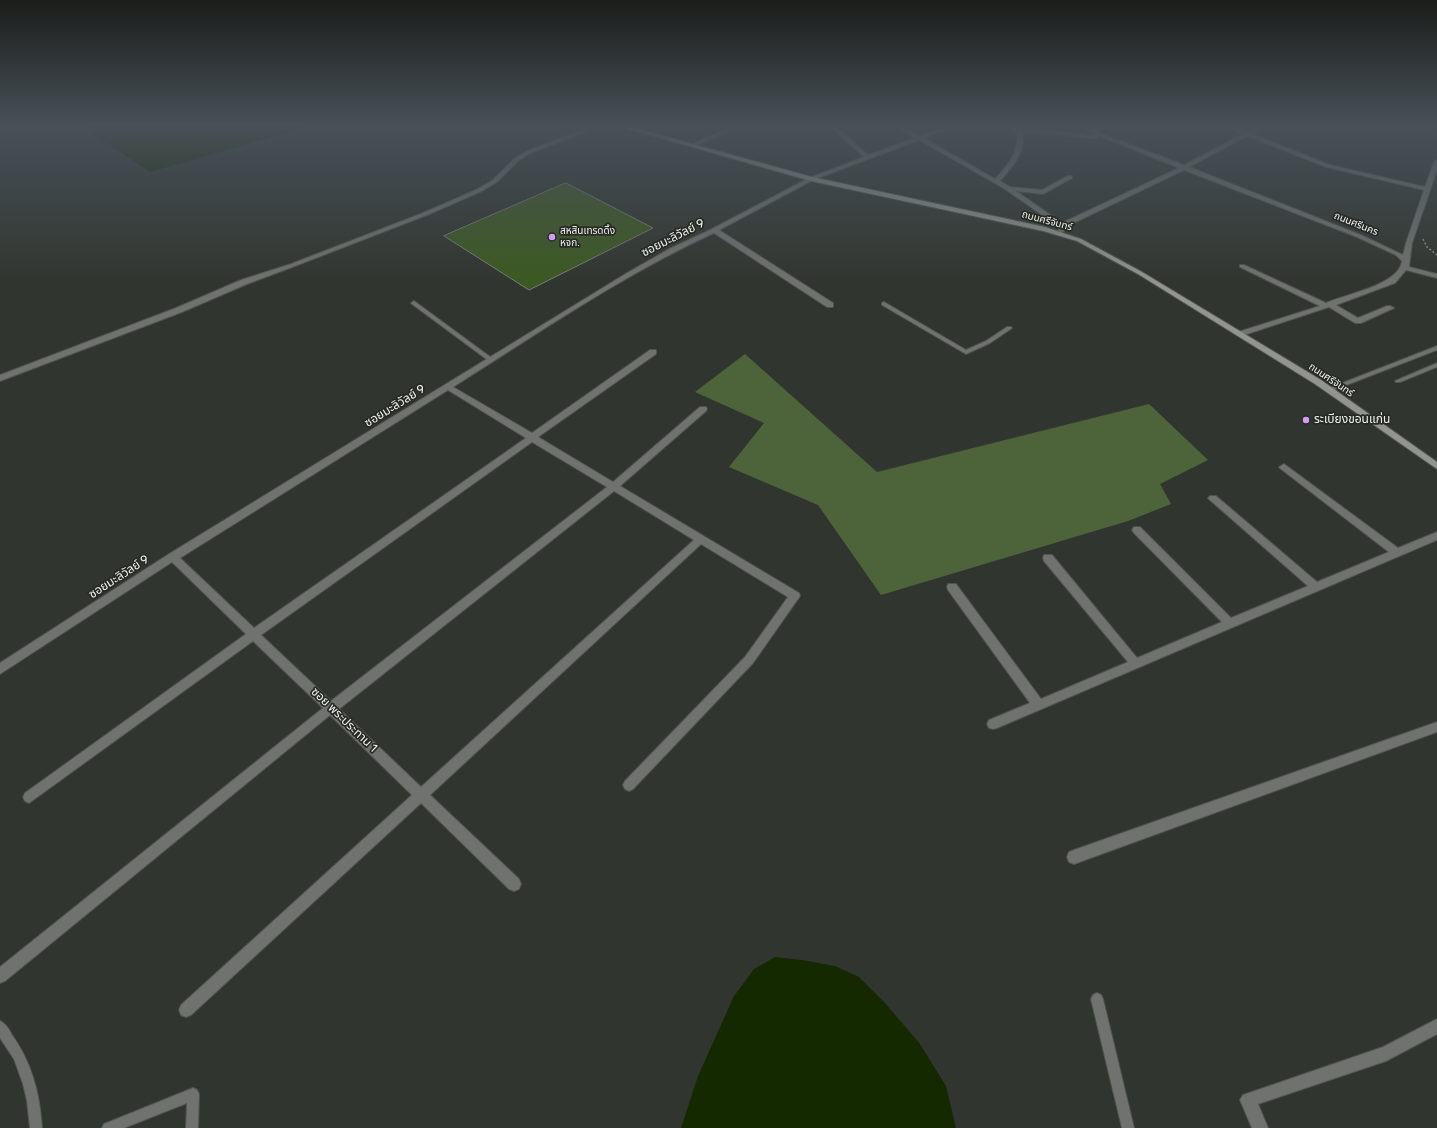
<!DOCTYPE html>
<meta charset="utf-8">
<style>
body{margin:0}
canvas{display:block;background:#31352f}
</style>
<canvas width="1437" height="1128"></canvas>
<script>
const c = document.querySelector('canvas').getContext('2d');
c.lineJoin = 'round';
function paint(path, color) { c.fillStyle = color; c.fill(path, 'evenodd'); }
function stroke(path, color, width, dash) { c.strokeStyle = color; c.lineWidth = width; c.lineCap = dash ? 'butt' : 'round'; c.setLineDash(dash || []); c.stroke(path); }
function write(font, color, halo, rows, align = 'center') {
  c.font = font + ' Rubik,"Noto Sans Thai",sans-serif'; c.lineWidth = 3.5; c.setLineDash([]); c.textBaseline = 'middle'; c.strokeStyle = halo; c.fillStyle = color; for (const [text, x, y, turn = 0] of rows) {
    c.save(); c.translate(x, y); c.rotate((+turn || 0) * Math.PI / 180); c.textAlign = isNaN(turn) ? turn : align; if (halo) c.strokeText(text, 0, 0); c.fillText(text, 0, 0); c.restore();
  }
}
paint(new Path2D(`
 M745,354L877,472L1149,404L1208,460L1160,484L1171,504L1128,521L881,595L818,505L729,467L764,423L695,392Z`), '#4d643b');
paint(new Path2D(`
 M81,126H312L150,172Z
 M775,957L802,960L835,966L859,977L885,1003L920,1044L946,1086L956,1128H681L698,1076L734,996L754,969Z`), '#142900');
const building = new Path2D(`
 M566,183L653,228L529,290L444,236Z`);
paint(building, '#3c5921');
stroke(building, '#787d75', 1);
const service = new Path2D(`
 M414,301L493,359V361H489L412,304L411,303Z
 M884,302L966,350L986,341L1007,327H1011L1012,328L990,343L966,354L882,305V303Z
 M1437,346V350L1331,391L1329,392L1326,390L1327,389Z
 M1437,363V367L1400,382H1396L1395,381Z
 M1097,993L1101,995L1103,999L1134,1128H1122L1091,999L1093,995Z
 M0,1021C6,1024 9,1029 12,1035C32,1063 40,1094 42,1128H30L27,1101L23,1084L14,1059L0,1038Z
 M193,1088L197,1090L199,1094L198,1128H186L187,1103L124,1128H102L104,1124Z`);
const minor = new Path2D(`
 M592,126H601L531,153L518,161L497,182L482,191L427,215L295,266L247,284L182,312L0,381V375L176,308L241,280L291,264L423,213L478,189L493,180L514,159L527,151Z
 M733,126H741L693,147L688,146Z
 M829,126H836L868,155L915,138L895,126H903L920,136L946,126H955L924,138L995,179C1009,164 1019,153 1017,132L1006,126H1014L1021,129L1049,130L1098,136L1099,137L1096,139L1049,134L1023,133C1025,154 1013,166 1000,181L1010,187L1042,190L1068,176H1072V178L1043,194L1016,191L1062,223L1179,168L1075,126H1084L1092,130L1100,126H1108L1097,132L1184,165L1243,134L1224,126H1233L1247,132L1257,126H1265L1252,134L1330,165L1425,187L1434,162L1437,160V170L1412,243L1409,267L1437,274V278L1406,270L1395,283L1336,305L1358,318L1387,306H1390L1394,308L1361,323H1355L1329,307L1241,336L1237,334L1238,332L1320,306L1240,267V265H1244L1326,303C1346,294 1399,285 1402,261L1396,255L1357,237L1184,170L1065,227L1064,231L1061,233L1058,231L1059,227L1005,189L919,140L813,180L719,230L833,303V307H827L714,233C622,275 539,333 453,387L532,433L650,350H656V354L538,437L613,482L700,407H706L707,409L706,411L620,486L799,593L800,596L753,663L633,789L629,791L625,789L623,785L625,781L745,657L788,597L701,544L430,795L519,879L521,884L519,889L514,891L509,889L421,803L191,1015L186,1017L181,1015L179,1010L181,1005L412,795L330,715L5,981L0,983V967L323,708L253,641L29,803L25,801L23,797L25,793L246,634L172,562L0,674V663L169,554L627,273L669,249L712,229L809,178L864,157ZM1247,136L1326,167L1424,190L1406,243L1403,255L1361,235L1189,167ZM448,390L526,438L254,628L180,558ZM532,442L607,487L331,701L261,635ZM614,491L694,540L421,787L339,709Z
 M1284,464L1398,548L1437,532V540L997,728L993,729L989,728L987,724L989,720L1030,703L948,590L947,587L948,584H956L1041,699L1128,662L1044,561L1043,558L1044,555H1052L1137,658L1222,622L1134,533L1132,530L1134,527H1140L1231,618L1308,586L1210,500L1208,498L1210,496H1216L1317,582L1389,552L1281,469L1279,467Z
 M1437,722V732L1074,864L1069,862L1067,857L1069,852L1074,850Z
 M1437,1019V1034L1386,1061L1258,1104L1268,1128H1252L1240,1100L1243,1095L1383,1047Z`);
const secondary = new Path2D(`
 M618,126H628L812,177L1045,227L1081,239L1142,272L1321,380L1437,462V469L1315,384L1138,274L1077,241L1043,231L811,181Z`);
stroke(service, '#4f534d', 2);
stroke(minor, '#4f534d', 2);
stroke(secondary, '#4f534d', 2);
stroke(new Path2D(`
 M1423,239L1427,247L1437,255`), '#8d908b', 1.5, [2, 2]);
paint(service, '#70726f');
paint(minor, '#70726f');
paint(secondary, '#92958f');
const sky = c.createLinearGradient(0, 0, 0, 284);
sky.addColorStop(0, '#1b1d1a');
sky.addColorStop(0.44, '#485158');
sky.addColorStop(1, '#48515800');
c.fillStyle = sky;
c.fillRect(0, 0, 1437, 284);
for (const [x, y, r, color] of [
 [552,237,4,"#d69bf9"],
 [1306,420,4,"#d69bf9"]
]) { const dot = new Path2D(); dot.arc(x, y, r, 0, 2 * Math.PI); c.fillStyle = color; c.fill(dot); stroke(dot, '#282b25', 1.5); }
write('10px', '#eef0ec', '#282b25', [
 ["ถนนศรีจันทร์",1047,221,15],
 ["ถนนศรีนคร",1356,224,22],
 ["ถนนศรีจันทร์",1331,380,34]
]);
write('10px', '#eef0ec', '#282b25', [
 ["สหสินเทรดดิ้ง",560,231],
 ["หจก.",560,243]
], 'left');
write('12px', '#eef0ec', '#282b25', [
 ["ซอยมะลิวัลย์ 9",673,238,-27],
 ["ซอยมะลิวัลย์ 9",395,406,-32],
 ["ซอยมะลิวัลย์ 9",119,577,-33],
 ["ซอย พระประทาน 1",344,720,44]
]);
write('12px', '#eef0ec', '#282b25', [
 ["ระเบียงขอนแก่น",1314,420]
], 'left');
</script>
